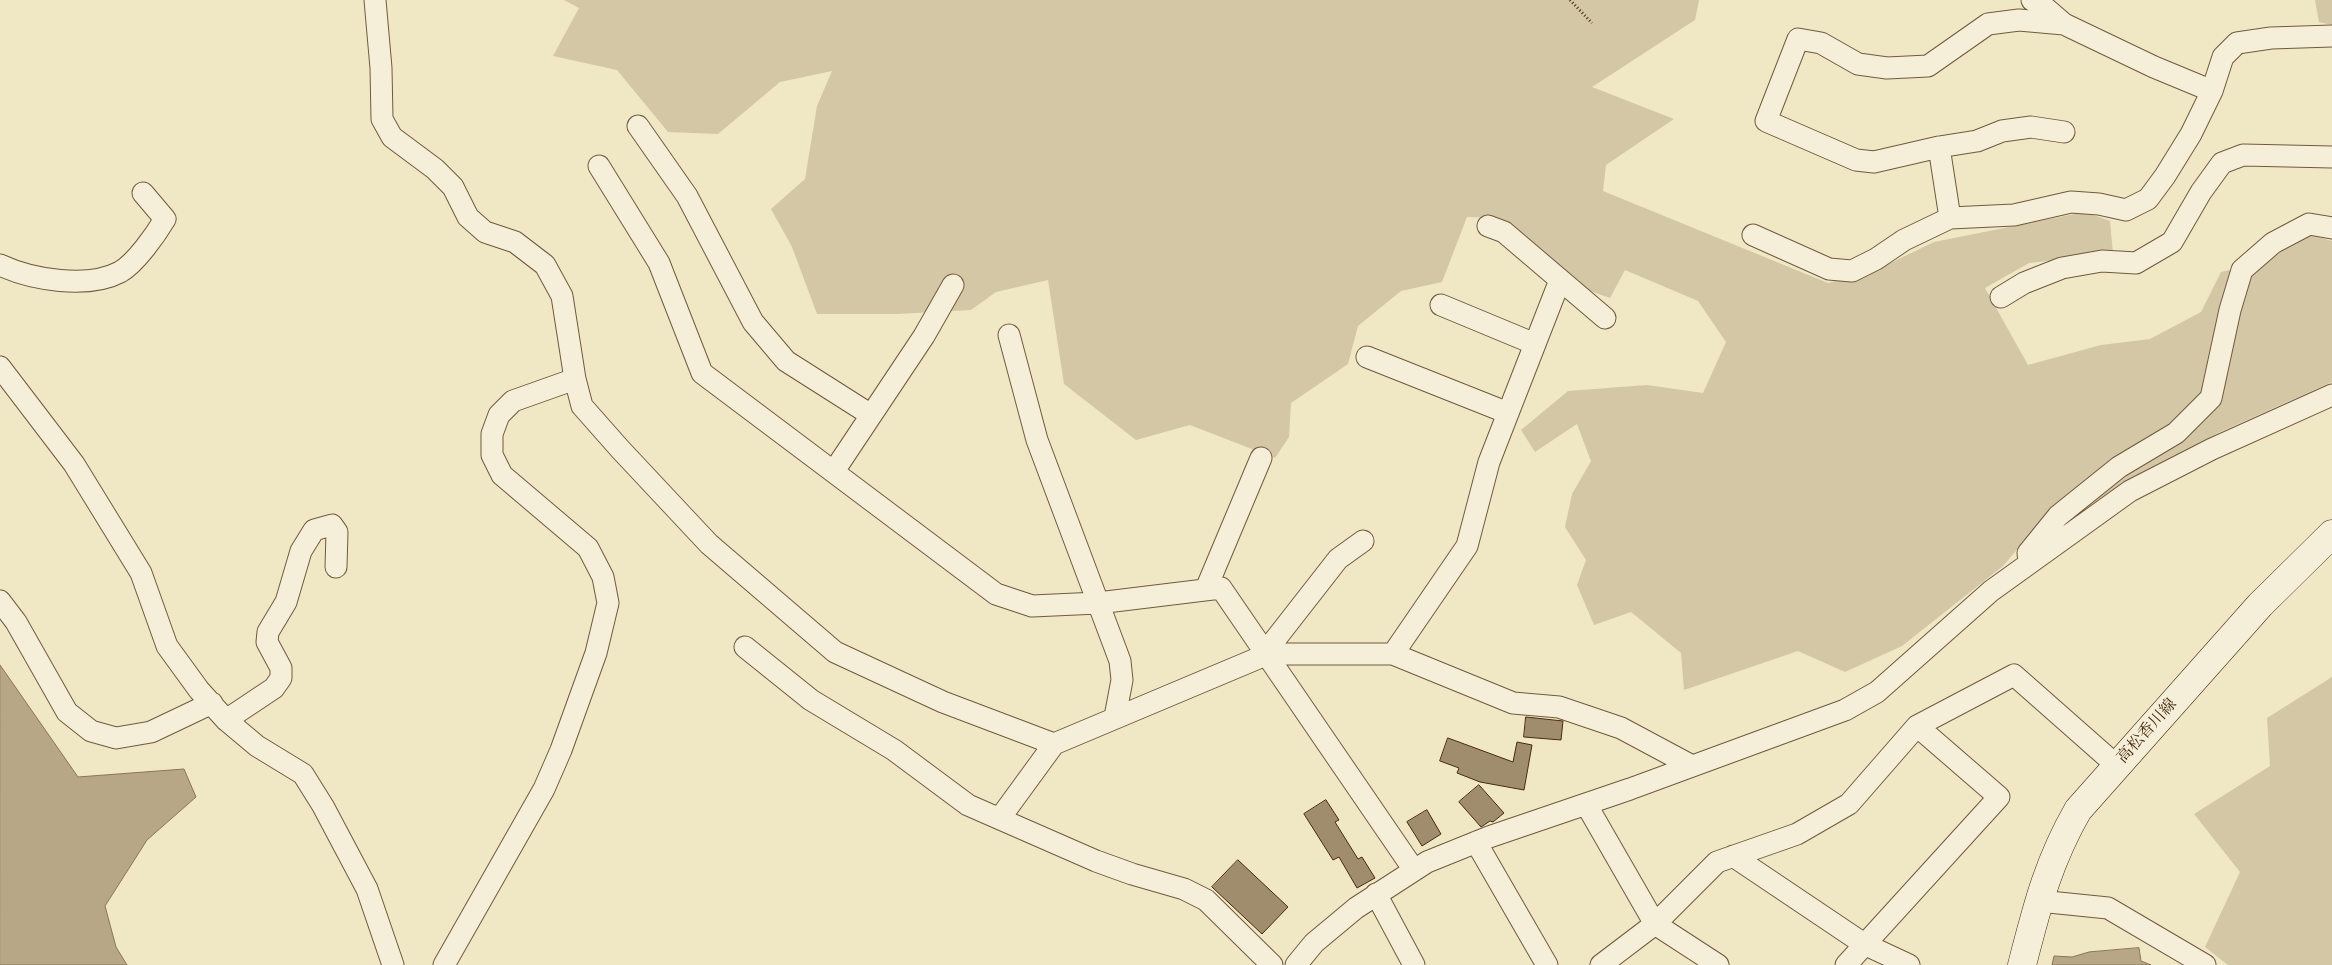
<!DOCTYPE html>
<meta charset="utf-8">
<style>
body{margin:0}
canvas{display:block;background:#f0e7c5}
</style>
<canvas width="2332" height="965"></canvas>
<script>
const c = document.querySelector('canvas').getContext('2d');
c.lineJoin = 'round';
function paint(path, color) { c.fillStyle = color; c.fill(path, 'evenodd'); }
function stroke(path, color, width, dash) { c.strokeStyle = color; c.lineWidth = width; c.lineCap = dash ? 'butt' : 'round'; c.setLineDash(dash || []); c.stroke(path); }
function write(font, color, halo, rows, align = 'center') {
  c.font = font + ' "EB Garamond","Noto Serif JP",serif'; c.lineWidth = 4; c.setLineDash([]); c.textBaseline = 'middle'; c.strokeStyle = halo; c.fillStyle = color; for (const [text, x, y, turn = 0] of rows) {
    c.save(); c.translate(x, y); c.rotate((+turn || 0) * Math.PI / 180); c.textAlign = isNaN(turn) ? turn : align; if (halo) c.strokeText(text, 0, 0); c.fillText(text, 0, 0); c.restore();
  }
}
paint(new Path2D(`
 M564,0H1699L1695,20L1592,87L1674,119L1606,165L1603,191L1828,283L1874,271L1934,242L2085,212L2110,221L2113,254L2029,263L1985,288L2028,365L2101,345L2150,339L2201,312L2221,272L2261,263L2312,235L2332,241V382L2218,433L2077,516L2059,501L2003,566L1902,646L1845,672L1798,651L1684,690L1681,653L1631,612L1594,625L1577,585L1586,560L1565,527L1572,494L1591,461L1577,424L1535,452L1521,430L1568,391L1647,385L1703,393L1726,342L1698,301L1625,270L1610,298L1570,284L1499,218L1467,217L1442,282L1401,291L1358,326L1348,364L1291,403L1289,437L1275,458L1190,425L1136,440L1064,384L1048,280L996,292L971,310L897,314H817L792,247L771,209L805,179L817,106L832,71L780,82L718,134L668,132L617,70L553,56L579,8Z
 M2315,0H2332V25L2319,22Z
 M2332,677V965H2228L2205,947L2240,872L2194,814L2270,766L2267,718Z`), '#d3c7a6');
const water = new Path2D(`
 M0,665L78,777L184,769L196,797L147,840L105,906L116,947L127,965H0Z
 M2139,948L2141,961L2151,965H2052L2054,956L2072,957L2089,952Z`);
paint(water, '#b7a786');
stroke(water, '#8a7556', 1);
const building = new Path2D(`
 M1526,717L1563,721L1561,740L1524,737Z
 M1448,738L1513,762L1517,742L1532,745L1524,790L1480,782L1457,773L1459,768L1440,761Z
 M1479,785L1504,813L1493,822L1490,821L1481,827L1459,802Z
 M1326,800L1339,820L1335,822L1358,859L1362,857L1375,878L1357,888L1339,857L1333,860L1304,814Z
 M1427,810L1441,834L1422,846L1407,822Z
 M1238,860L1288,907L1262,934L1212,887Z`);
paint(building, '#9f8d6d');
stroke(building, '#472b0d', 1);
const minor = new Path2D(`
 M375,0L381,68L382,119L392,137L435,169L453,187L468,217L485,232L515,242L545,265L562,296L575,379L582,406L620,449L709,544L835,652L943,702L1054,744
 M2032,0L2042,5L2064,24
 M638,126L687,196L753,322L786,361L871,415
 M2064,132L2031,127L2002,131L1977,141L1939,147L1874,162L1856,160L1766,121L1798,39L1821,43L1858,64L1887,68L1928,66L1988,24L2019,20L2064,24L2154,67L2212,91
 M1939,147L1950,218
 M599,166L659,263L702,373L996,594L1032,606L1098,603L1221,588L1414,870
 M1488,226L1504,232L1605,318
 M1753,235L1829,269L1852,271L1876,259L1904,240L1950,218L2014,215L2071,202L2099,204L2126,210L2148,199L2165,176L2191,134L2212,91L2223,57L2237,43L2271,38L2332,36
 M0,265C32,280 88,289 120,272C136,263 156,234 165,219L143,193
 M2001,297L2024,283L2062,268L2102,261L2136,263L2172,242L2201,192L2222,163L2243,155L2332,157
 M1441,305L1535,344
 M1009,335L1037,440L1120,661L1122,680L1115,717
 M1367,357L1508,413
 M0,367L74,464L141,573L167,646L199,690L226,720L257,746L303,774L323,806L367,889L393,965
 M834,471L924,336L953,285
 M2029,561L2028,553L2058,516L2119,467L2176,433L2211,398L2230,310L2242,270L2273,243L2309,224L2332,228
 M1206,589L1261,458
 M0,601L16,622L67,712L91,731L116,738L151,732L212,703
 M745,647L811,700L894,750L968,805L1096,861L1132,874L1184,889L1206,900L1272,965
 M1268,654L1274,641L1338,559L1363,541
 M1393,654L1467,546L1489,462L1560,280
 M226,720L274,688L281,678V668L267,642L268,632L286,602L301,551L314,530L332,525L337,532L336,567
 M1586,804L1655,924L1718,965
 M1000,818L1054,744L1268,654H1393L1513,703L1559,707L1621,728L1692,766
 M1476,842L1547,965
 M1733,856L1864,944L1909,965
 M1376,894L1414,965
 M2039,901L2108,908L2205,965
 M444,965L544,789L561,750L596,653L608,603L603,577L588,548L502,475L492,455V434L499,415L513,401L575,379
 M1296,965L1314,943L1356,908L1427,862L1489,837L1630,789L1845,710L1877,692L1991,591L2130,491L2212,449L2332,395
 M1601,965L1655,924L1717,862L1797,834L1849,804L1917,726L2014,675L2116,765
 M1846,965L1999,797L1917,726`);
const secondary = new Path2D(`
 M2022,965C2037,907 2048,862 2078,810L2260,605L2332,534`);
stroke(minor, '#715a3b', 23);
stroke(secondary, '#472b0d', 29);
stroke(new Path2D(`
 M1570,0L1592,23`), '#472b0d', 3, [1, 2.5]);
stroke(minor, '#f5efd9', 21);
stroke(secondary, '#f5efd9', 28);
write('16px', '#472b0d', '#f5efd9', [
 ["高松香川線",2147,731,-48]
]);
</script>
